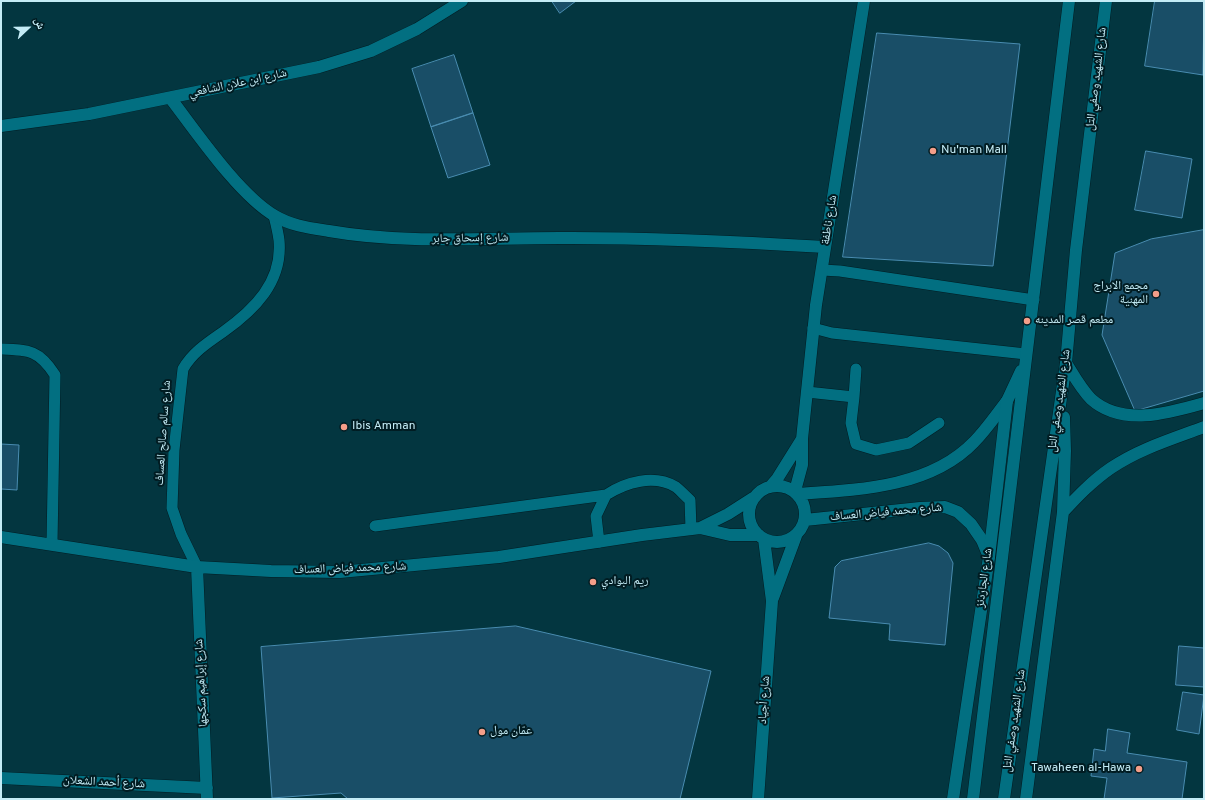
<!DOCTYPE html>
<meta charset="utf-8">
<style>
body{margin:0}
#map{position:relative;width:1205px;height:800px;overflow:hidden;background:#033640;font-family:Overpass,"Noto Naskh Arabic",sans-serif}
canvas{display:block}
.frame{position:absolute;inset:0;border:2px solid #c4ecf6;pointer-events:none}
.north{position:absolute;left:8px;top:8px;width:40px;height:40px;-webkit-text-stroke:3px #011c22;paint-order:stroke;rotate:68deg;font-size:11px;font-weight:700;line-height:16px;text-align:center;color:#c4ecf6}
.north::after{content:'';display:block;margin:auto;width:14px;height:18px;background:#c4ecf6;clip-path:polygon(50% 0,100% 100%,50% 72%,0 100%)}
</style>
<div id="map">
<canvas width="1205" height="800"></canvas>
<div class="frame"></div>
<div class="north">ش</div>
</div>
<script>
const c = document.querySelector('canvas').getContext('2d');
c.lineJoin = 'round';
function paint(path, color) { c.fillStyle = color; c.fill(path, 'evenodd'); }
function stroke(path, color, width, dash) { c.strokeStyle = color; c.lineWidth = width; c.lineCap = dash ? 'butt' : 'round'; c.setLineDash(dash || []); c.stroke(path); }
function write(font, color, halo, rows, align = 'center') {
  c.font = font + ' Overpass,"Noto Naskh Arabic",sans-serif'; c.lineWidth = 4; c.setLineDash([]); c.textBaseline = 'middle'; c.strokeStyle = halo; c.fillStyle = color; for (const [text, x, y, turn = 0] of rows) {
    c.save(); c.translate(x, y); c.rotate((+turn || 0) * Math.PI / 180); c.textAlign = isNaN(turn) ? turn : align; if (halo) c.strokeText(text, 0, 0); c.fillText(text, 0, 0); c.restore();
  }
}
const building = new Path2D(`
 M552,1H576L560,13Z
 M1155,1H1204L1203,75L1145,66Z
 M877,33L1020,44L993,266L843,257Z
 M454,55L473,113L431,127L412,69Z
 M473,113L490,165L448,178L431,127Z
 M1146,151L1192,159L1182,218L1135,210Z
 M1204,230V391L1135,411L1102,335L1115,253L1151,239Z
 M1,444L19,445L17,490L1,489Z
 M929,543L939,546L948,553L953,563L945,645L889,640L890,624L829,618L835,567L841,561Z
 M516,626L711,671L680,799H348L341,793L272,798L261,647Z
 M1179,646L1204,648V687L1176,685Z
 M1183,692L1204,695L1199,734L1177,730Z
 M1108,729L1130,733L1127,753L1187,762L1182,799H1104L1107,778L1091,776L1094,749L1105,751Z`);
paint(building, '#194e67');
stroke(building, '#498cb0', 1);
const lane = new Path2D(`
 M822,270L840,271L1034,300
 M813,328L832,333L1026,354
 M1,349C29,350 39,350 55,375L52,543
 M807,392L854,397L851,423L856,444L876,450L909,443L939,423
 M854,397L856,369
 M375,526L606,495C626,482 654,474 676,487C681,491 685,496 690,500L691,529
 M599,542L596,516L606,495
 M197,567L181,534L172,508L174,450L183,369C192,353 207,343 223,332C254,310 283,282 279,240C278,232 276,224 274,216`);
const street = new Path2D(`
 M171,99C197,133 239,195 275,216C292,226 310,228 329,231C410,245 491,237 572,238C657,238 741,242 825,247
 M1,126L89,114L319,67L371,51L417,29L462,1
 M749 514a28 28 0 1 1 56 0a28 28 0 1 1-56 0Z
 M771,486L777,479L802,439
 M795,491L802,465V439L816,305L864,1
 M797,494C857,490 930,488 974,442C986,430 996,415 1007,401
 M805,520L920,508L945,507L958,512L971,524L982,540L989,557
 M700,528L728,514L753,498
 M1,537L197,567L271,571L340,572L499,557L642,535L700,528L730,535H759
 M197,567L207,799
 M773,598L796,536
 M1,778L207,788
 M758,799L772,601L764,539`);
const secondary = new Path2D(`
 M1066,363C1074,376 1081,389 1091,399C1122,427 1169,413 1204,403
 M1063,512C1077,497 1092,481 1111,468C1139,449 1172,439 1204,427
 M953,799L989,557L1007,401L1021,371
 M973,799L1069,1
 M1004,799L1066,363L1076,250L1106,1
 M1026,799L1063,512L1065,451L1064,417`);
stroke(lane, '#011c22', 12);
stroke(street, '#011c22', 13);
stroke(secondary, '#011c22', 13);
stroke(lane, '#026f81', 11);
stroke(street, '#026f81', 12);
stroke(secondary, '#026f81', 12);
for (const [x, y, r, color] of [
 [933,151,4,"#f49e89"],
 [1156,294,4,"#f49e89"],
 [1027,321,4,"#f49e89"],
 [344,427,4,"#f49e89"],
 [593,582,4,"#f49e89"],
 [482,732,4,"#f49e89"],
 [1139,769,4,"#f49e89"]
]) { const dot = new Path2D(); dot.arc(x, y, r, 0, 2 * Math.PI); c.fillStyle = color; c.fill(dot); stroke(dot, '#011c22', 1.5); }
write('12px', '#c4ecf6', '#011c22', [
 ["شارع الشهيد وصفي التل",1097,79,-83],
 ["شارع ابن علان الشافعي",238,84,-12],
 ["شارع ناطفة",830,220,-81],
 ["شارع إسحاق جابر",470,239,-1],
 ["شارع الشهيد وصفي التل",1060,401,-82],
 ["شارع سالم صالح العساف",164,433,-86],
 ["شارع محمد فياض العساف",886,513,-5],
 ["شارع محمد فياض العساف",350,569,-2],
 ["شارع الجاردنز",985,578,-82],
 ["شارع إبراهيم سكجها",202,683,-93],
 ["شارع أجياد",765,700,-86],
 ["شارع الشهيد وصفي التل",1015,721,-82],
 ["شارع أحمد الشعلان",104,783,3]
]);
write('12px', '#c4ecf6', '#011c22', [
 ["Nu'man Mall",941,151],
 ["مجمع الابراج",1148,287,"right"],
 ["المهنية",1148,301,"right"],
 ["مطعم قصر المدينه",1035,321],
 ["Ibis Amman",352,427],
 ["ريم البوادي",601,582],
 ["عمّان مول",490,732],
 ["Tawaheen al-Hawa",1131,769,"right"]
], 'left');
</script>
